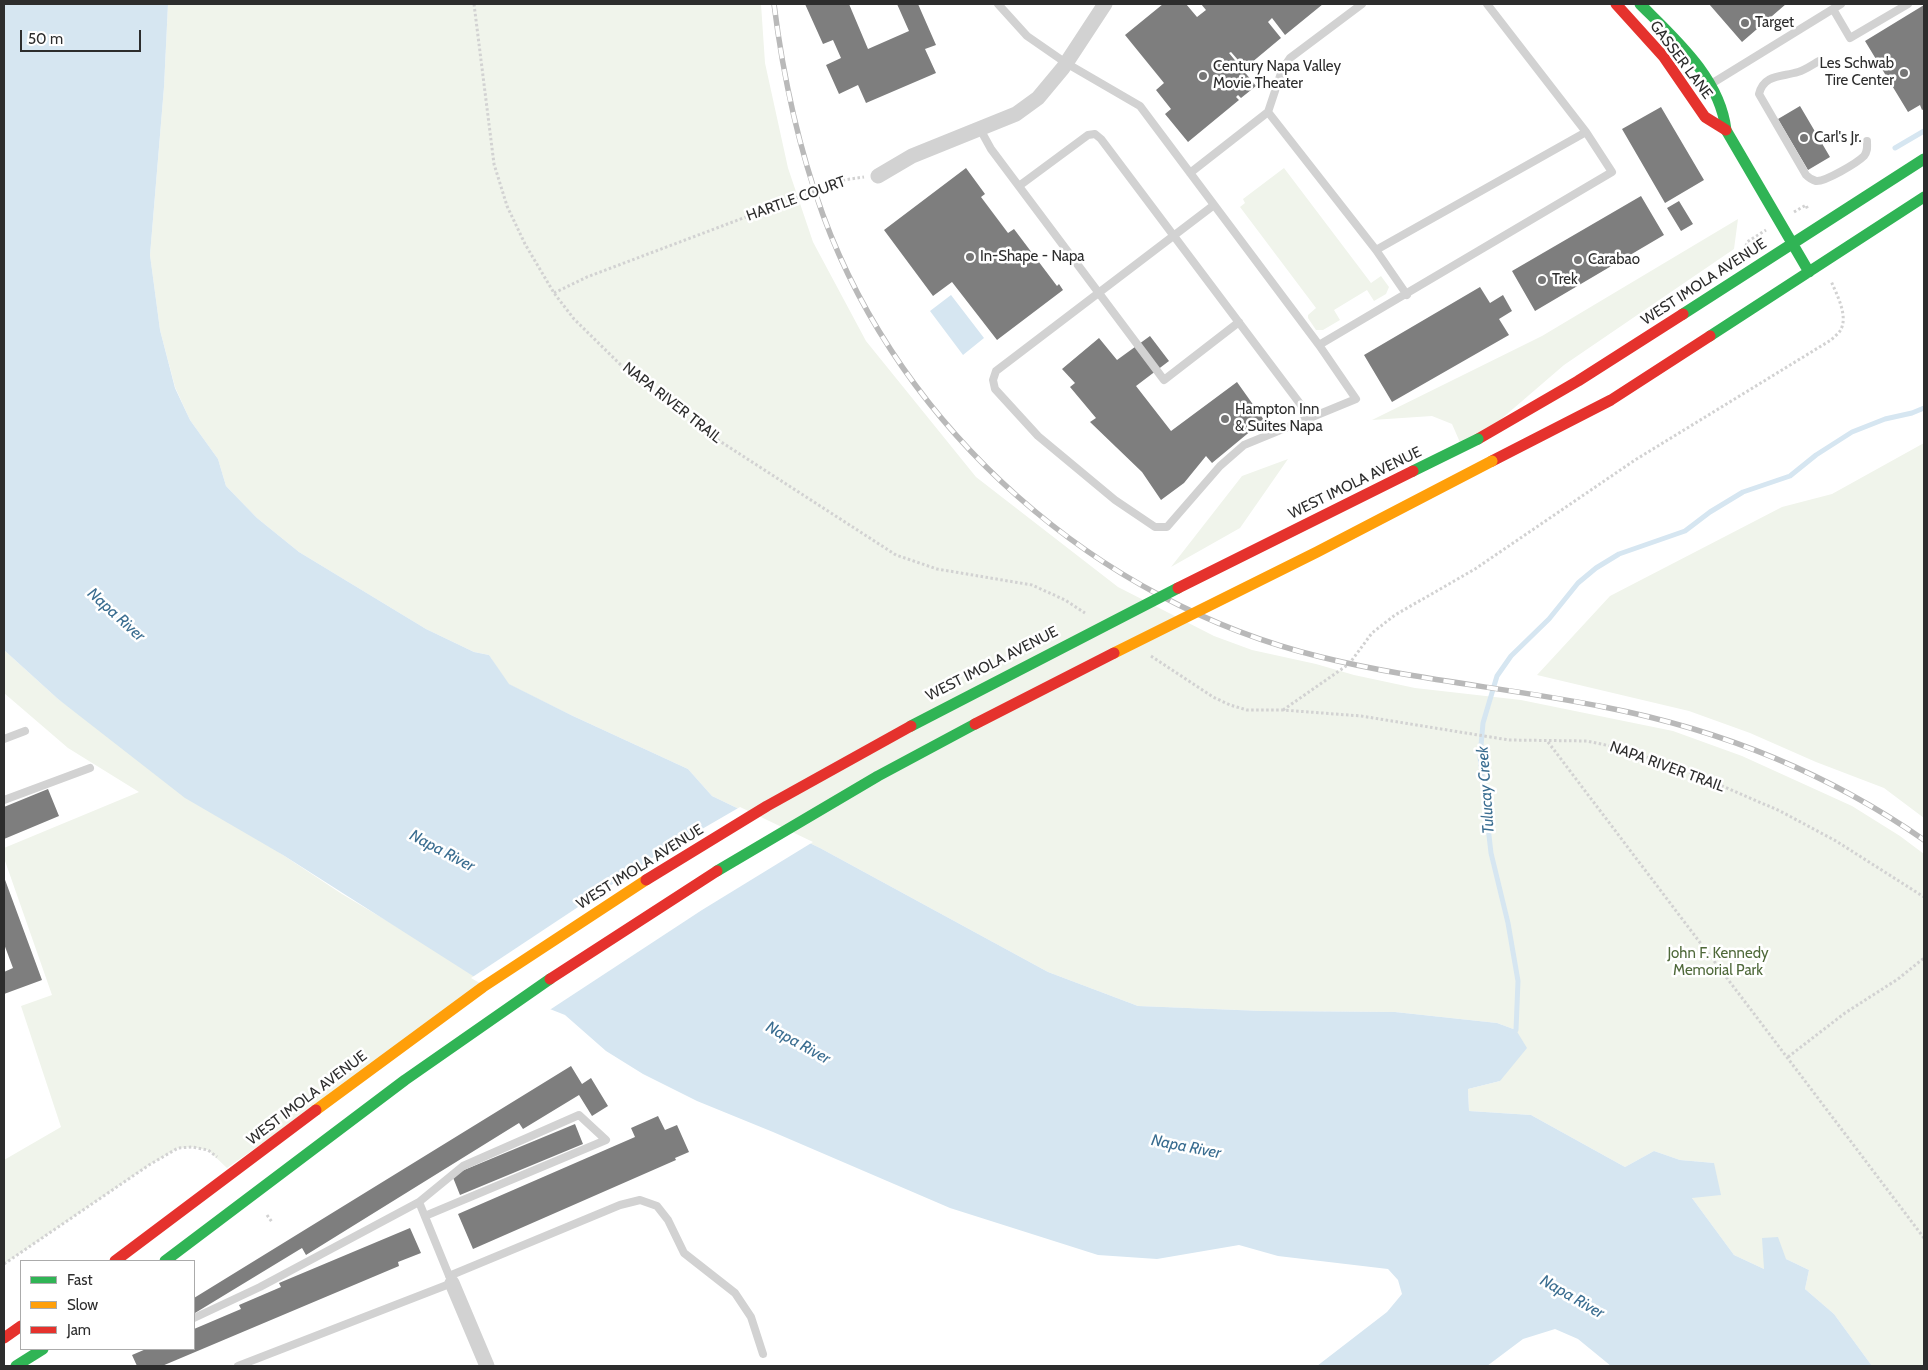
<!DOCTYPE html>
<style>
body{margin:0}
#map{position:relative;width:1928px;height:1370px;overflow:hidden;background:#fff;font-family:Cabin,sans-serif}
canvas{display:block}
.frame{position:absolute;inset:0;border:5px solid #2d2d2d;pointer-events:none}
.legend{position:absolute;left:20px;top:1260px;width:175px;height:90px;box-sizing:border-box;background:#fff;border:1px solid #ababab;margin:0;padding:6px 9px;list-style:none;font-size:15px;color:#2d2d2d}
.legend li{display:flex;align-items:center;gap:10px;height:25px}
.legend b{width:25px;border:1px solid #ababab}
.scale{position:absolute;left:20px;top:30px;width:121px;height:22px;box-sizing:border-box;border:2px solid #2d2d2d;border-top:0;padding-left:6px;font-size:15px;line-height:18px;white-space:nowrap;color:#2d2d2d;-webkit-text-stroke:4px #fff;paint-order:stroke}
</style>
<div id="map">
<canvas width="1928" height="1370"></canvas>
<div class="frame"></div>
<ul class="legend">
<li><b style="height:6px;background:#30b455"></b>Fast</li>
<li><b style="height:6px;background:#ff9f0a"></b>Slow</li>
<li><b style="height:6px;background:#e5322d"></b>Jam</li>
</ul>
<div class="scale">50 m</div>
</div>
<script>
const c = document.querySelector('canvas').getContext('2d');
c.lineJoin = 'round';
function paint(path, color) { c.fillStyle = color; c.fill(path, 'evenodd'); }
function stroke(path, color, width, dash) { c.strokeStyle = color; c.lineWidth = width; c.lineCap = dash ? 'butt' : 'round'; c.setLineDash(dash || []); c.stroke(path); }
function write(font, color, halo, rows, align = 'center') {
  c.font = font + ' Cabin,sans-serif'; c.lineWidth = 5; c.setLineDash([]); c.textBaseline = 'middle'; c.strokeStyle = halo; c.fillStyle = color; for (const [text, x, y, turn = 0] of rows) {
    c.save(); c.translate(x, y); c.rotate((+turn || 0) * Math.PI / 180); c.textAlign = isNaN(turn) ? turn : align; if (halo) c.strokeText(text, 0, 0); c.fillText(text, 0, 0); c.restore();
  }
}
paint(new Path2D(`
 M168,4H761L765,63L788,168L813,242L866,341L976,477L1118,587L1214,636L1252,650L1316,664L1354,675L1415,688L1521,700L1673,731L1742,756L1852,806L1900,836L1924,854V1366H1872L1834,1314L1805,1289L1809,1270L1786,1259L1764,1269L1734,1255L1692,1198L1714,1163L1680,1160L1654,1151L1625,1167L1531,1115L1469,1111L1468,1089L1500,1081L1516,1030L1497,1023L1395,1012L1262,1011L1138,1006L1048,972L820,848L712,796L688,769L573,716L508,684L489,655L474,652L426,629L299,552L257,518L226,486L218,459L190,420L175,387L160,330L150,255L164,87Z
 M1284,168L1371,283L1381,276L1389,287L1386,294L1374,301L1367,290L1334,310L1340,320L1323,330H1316L1308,318V315L1316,308L1240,207L1245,203L1243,199Z
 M1738,219L1734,249L1564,365L1478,439L1462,447L1452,424L1432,416L1372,420L1542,336Z
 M1924,443V818L1884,788L1816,762L1750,733L1689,711L1537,675L1610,596L1782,507L1832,494Z
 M1288,459L1240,528L1171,567L1242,476Z
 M4,650L58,699L283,855L342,894L491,983L227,1168L208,1150L192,1147L178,1148L149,1165L4,1264V1160L61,1127L21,1006L52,995L4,858V848L139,792L68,748L4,693Z`), '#f0f4eb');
paint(new Path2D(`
 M4,4H168L164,87L150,255L160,330L175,388L190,420L218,459L226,486L257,518L299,552L426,629L474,652L489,655L509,684L573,716L688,769L712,796L820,848L1048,972L1138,1006L1262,1011L1395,1012L1497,1023L1516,1030L1527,1048L1500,1081L1468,1089L1469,1111L1531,1115L1625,1167L1654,1151L1680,1160L1714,1163L1721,1195L1692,1198L1734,1255L1764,1269L1762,1238L1778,1237L1786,1259L1809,1270L1805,1289L1834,1314L1872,1366H1611L1578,1339L1555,1329L1523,1339L1487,1366H1317L1387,1312L1402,1294L1398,1280L1388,1269L1278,1256L1239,1245L1157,1259L1098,1255L950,1208L773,1132L697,1101L643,1074L606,1051L565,1015L484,983L283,855L185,798L58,699L4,650Z
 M951,295L984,338L963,355L930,311Z`), '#d6e6f1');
paint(new Path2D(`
 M740,807L813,842L702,910L548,1011L483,985L471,978L652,858Z`), '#fff');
stroke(new Path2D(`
 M1895,148L1924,131
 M1511,1034L1516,1030L1518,981L1508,923L1491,853L1480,757L1483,723L1497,676L1511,656L1549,619L1578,583L1596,568L1619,554L1685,531L1710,512L1743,492L1790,476L1816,455L1852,432L1885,419L1912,413L1924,408`), '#d6e6f1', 5);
paint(new Path2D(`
 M805,4H849L868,49L909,31L897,4H918L936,45L925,49L936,73L866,103L858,85L839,94L826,65L841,58L833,40L823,44Z
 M1163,4H1186L1197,17L1206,10L1201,4H1323L1285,35L1272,18L1268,22L1281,38L1245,68L1231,52L1229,53L1256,86L1241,98L1238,95L1236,97L1239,100L1188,142L1165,114L1171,109L1156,90L1164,83L1125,35Z
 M1709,4H1786L1742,42Z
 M1924,5V109L1922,110L1920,105L1908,112L1865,41Z
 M1800,106L1830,157L1808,170L1778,119Z
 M1661,107L1704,180L1665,203L1622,129Z
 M966,168L985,194L981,197L1008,233L1014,229L1057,286L1059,284L1063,290L997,340L952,282L933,296L884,230Z
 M1641,196L1664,235L1535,311L1512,271Z
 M1679,201L1693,224L1681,231L1667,208Z
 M1480,287L1490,303L1503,295L1512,311L1499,319L1509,335L1392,402L1364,355Z
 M1150,336L1169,361L1136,386L1171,431L1237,382L1264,420L1212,463L1206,456L1184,483L1161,500L1142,472L1090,422L1096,418L1070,387L1075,383L1062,369L1099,338L1117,360Z
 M48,789L59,816L4,839V807Z
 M4,877L42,980L4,994V972L13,968L4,944Z
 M571,1066L582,1084L591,1078L608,1106L592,1116L579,1095L523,1129L519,1123L306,1255L302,1248L195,1313L194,1298Z
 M658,1116L665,1130L677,1125L689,1152L675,1158L676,1160L473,1249L458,1214L635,1137L631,1128Z
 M575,1124L583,1144L460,1195L452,1175Z
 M410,1228L421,1253L398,1262L399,1266L162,1366H137L132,1355L146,1349H194V1329L241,1309L239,1305L281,1287L279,1283Z`), '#7e7e7e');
stroke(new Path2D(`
 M474,4L494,164L507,206L525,244L554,293L574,319L633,377L701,429L896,555L937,569L1032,585L1065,600L1085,613
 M1794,212L1806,205L1808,210
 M1745,251L1747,242L1766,230
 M554,293L587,277L844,180L864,177
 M1151,656L1213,697L1230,705L1247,710H1283L1361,716L1509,740L1587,741L1624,749L1697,775L1780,811L1836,841L1924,897
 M1283,710L1349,664L1372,633L1395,615L1475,569L1635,460L1831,340C1834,337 1838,334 1840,331C1849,317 1837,295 1831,281
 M1548,742L1924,1238
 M1788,1057L1845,1013L1898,979L1924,958
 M267,1215L272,1222
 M4,1264L149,1165L178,1148L192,1147L208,1150L217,1157`), '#d2d2d2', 3, [2.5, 2.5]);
stroke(new Path2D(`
 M998,4L1027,36L1066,63L1140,106L1319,345L1356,399L1244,445L1220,466L1167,527H1155L1115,500L1038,436L995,389L993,380L996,371L1214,205
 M1833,9L1850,38L1908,4
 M1819,61C1812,65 1805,70 1798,72C1782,77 1764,74 1759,94L1806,175C1808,177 1812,180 1816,181C1825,182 1857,163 1864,156C1868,151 1867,147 1867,141
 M1711,84L1841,4
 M1268,112L1376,250L1407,295
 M980,129L991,149L1164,380L1239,322
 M1190,173L1268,112L1282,70L1290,58L1362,4
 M1019,186L1088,135L1095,134L1101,139L1310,417
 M1376,250L1586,132
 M1319,345L1612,172L1586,132L1487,4
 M4,739L25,731
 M4,800L90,768
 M449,1276L620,1205L640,1200L657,1206L668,1220L684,1253L735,1293L751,1317L763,1354
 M194,1318L260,1287L419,1202L463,1166L579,1115L606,1140L425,1216
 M238,1366L452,1283L419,1202`), '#d2d2d2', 8);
stroke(new Path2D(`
 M878,176L912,156L1016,114L1038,98L1063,68L1105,4
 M452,1283L487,1366`), '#d2d2d2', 15);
stroke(new Path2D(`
 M1640,4C1675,39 1720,78 1726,130L1809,272
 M1683,314L1924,159
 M1710,336L1924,197
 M16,1366L43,1349`), '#30b455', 11);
stroke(new Path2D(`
 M1616,4L1663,56L1705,117L1726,130
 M1478,439L1578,381L1683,314
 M1492,461L1611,400L1710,336
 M4,1338L21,1326`), '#e5322d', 11);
const rail = new Path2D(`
 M774,4C783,76 798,146 823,215C902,431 1098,603 1321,657C1414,680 1510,688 1604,707C1718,729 1828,773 1924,840`);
stroke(rail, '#b9b9b9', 5.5);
stroke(rail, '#fff', 4, [11]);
stroke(new Path2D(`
 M1413,471L1478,439
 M911,726L1178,588
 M717,871L878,776L975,724
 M165,1261L405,1080L550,979`), '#30b455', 11);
stroke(new Path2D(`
 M1114,653L1317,552L1492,461
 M316,1110L483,987L646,880`), '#ff9f0a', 11);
stroke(new Path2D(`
 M1178,588L1413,471
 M975,724L1114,653
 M646,880L767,806L911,726
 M550,979L717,871
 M115,1261L316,1110`), '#e5322d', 11);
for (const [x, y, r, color] of [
 [1745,23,5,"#767676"],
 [1904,73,5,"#767676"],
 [1203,76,5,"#767676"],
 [1804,138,5,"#767676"],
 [970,257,5,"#767676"],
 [1578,260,5,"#767676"],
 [1542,280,5,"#767676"],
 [1225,419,5,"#767676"]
]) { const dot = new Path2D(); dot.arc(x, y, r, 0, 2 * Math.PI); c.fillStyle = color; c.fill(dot); stroke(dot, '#fff', 2); }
write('15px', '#2d2d2d', '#fff', [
 ["Target",1755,23],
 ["Les Schwab",1894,64,"right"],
 ["Tire Center",1894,81,"right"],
 ["Century Napa Valley",1213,67],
 ["Movie Theater",1213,84],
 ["Carl's Jr.",1814,138],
 ["In-Shape - Napa",980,257],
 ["Carabao",1588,260],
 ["Trek",1552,280],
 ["Hampton Inn",1235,410],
 ["& Suites Napa",1235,427]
], 'left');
write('15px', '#2d2d2d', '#fff', [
 ["GASSER LANE",1681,60,53],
 ["HARTLE COURT",796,199,-20],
 ["WEST IMOLA AVENUE",1704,282,-33],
 ["NAPA RIVER TRAIL",672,403,38],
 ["WEST IMOLA AVENUE",1355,483,-26],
 ["WEST IMOLA AVENUE",992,664,-27],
 ["NAPA RIVER TRAIL",1667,767,20],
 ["WEST IMOLA AVENUE",640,867,-32],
 ["WEST IMOLA AVENUE",307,1098,-37]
]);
write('15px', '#4f693a', '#fff', [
 ["John F. Kennedy",1718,954],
 ["Memorial Park",1718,971]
]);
write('italic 16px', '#3a6d90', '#fff', [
 ["Napa River",116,615,42],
 ["Tulucay Creek",1486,790,-94],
 ["Napa River",442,851,28],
 ["Napa River",798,1043,29],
 ["Napa River",1186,1147,11],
 ["Napa River",1572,1297,30]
]);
</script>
